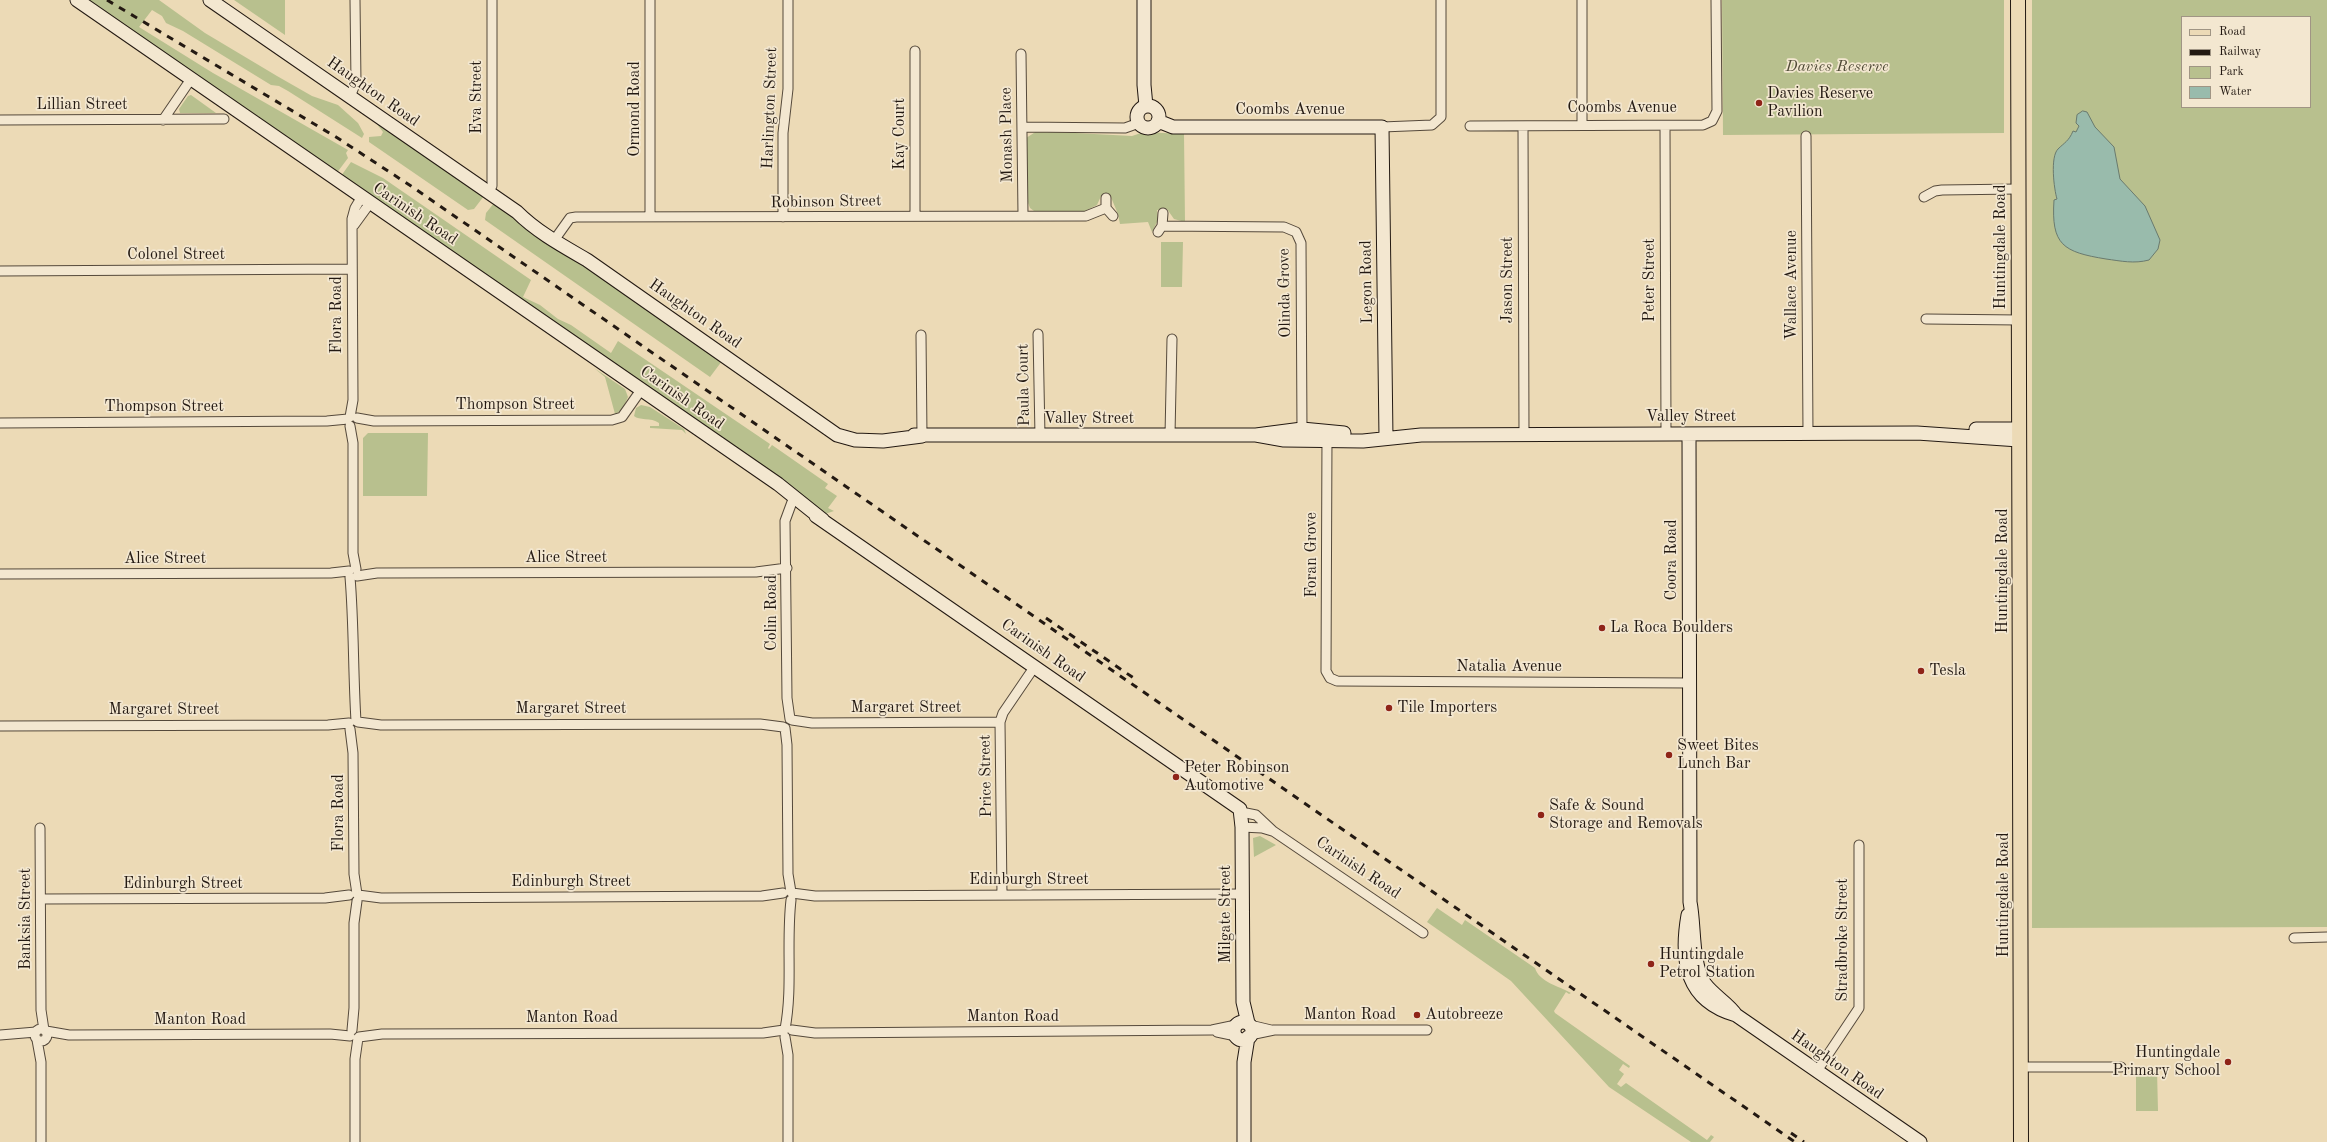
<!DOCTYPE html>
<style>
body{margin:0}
#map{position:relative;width:2327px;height:1142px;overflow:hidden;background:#ecdab6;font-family:"Old Standard TT",serif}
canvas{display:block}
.legend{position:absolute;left:2181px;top:16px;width:130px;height:92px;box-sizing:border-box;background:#f3e7d0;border:1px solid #a09584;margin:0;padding:5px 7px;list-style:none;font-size:12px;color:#231912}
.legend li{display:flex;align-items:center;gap:8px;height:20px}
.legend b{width:20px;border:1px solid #a09584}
</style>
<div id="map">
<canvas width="2327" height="1142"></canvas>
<ul class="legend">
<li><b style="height:5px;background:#ecdab6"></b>Road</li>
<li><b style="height:5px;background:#231912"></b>Railway</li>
<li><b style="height:11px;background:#b8c08e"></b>Park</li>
<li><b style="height:11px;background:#99bbac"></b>Water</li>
</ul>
</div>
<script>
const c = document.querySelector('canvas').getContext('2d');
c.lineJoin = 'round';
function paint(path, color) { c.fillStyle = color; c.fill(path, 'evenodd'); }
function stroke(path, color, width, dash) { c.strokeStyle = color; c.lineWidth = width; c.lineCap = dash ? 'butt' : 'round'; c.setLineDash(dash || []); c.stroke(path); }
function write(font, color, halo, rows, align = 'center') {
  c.font = font + ' "Old Standard TT",serif'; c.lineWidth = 3.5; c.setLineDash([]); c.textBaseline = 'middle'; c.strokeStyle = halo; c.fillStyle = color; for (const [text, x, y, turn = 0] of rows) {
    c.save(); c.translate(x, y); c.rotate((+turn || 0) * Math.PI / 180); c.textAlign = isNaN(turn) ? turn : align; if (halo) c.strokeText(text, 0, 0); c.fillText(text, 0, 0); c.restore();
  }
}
paint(new Path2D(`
 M87,0H159L205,33L277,76L312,96L338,105L358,123L364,134L362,138L288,91L279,86L271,85L183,31L166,23L162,16L152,10L139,27L213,73L348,150L346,153L348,158L336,174L268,126V124L266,125Z
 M234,0H285V35Z
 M1722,0H2004V133L1723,135Z
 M2032,0H2327V927L2032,928ZM2182,17H2310V107H2182Z
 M191,95L216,113H180L179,109L188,96Z
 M376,123L484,196L474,209L468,210L369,142V137L381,136L383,132Z
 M1037,131L1132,136L1144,132L1184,134L1185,222L1174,219L1167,209L1157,210L1158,220L1152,232L1148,222L1120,224L1118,214L1110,195L1101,196L1097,205L1085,211H1034L1030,208L1027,200L1026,138Z
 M351,162L383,178L531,280L523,297L540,305L558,319L571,325L611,353L618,341L770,444L768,448L769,449L772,445L828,484L825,488L837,496L828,508L834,511L825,514L341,176Z
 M494,203L549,239L722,361L710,377L485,220L486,213Z
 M1161,242H1183L1182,287H1161Z
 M594,368L625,389L628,397L622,410L615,414L605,377Z
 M641,405L650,407L684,429L686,434L682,430L650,428V426H659V423C651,417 639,421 634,416L636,408Z
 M368,433H428L427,496H363V438Z
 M1260,836L1276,845L1254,857L1253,838Z
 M1437,908L1462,925L1465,920L1535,968C1539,982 1559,986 1571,993L1569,994L1566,992L1554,1011L1555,1013L1630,1066L1629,1068L1623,1064L1619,1070L1624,1074L1617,1084L1621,1087L1626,1083L1707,1140L1711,1135L1714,1137L1710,1142H1691L1609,1087L1511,981L1427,922Z
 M2136,1070H2157L2158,1111H2136Z`), '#b8c08e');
const water = new Path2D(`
 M2083,111L2087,112L2095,127L2114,147L2120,179L2145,206L2160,240L2158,249L2149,260C2134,264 2121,261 2106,259C2063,252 2051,245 2054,200L2057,199C2054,189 2050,157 2058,149C2064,143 2069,141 2073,131L2076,132L2079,126L2076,123L2077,115Z`);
paint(water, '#99bbac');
stroke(water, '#6a7a6e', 1);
const street = new Path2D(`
 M650,0V217
 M1582,0V125
 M1021,54L1023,215
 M350,97L356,82L355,0
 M0,120L224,119
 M163,120L191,79
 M1470,126L1703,125L1712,121L1717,111L1716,0
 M1523,126L1524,434
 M1665,126L1666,434
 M1022,127L1125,128L1139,123
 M1382,127L1432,125L1441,117V0
 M1806,136L1808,433
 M487,192L492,186V0
 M1924,197L1935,191L1942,190L2018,189
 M1106,198V208L1113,216
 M915,216V51
 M783,217V133L788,89V0
 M354,225L370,203
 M1162,226L1284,227L1296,232L1301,243L1302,433
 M1158,232L1162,226L1163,213
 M555,239L570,218L576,217L1086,216L1106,208
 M0,271L352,269
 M1926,319L2019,320
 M1038,334L1040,436
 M921,335L922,436
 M350,417L353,400L352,219L355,208L361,198
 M357,418L374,421L612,420L622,417L641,390
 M0,423L327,421L348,419
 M350,426L353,443V553L356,569
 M1170,435L1172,339
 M1327,436L1326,671L1330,678L1337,681L1689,683
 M0,574L331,573L349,571
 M357,576L377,573L756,572L787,568
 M350,577C354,625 353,673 356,721
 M790,719L787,698L785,521L792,502L796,497
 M792,720L812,723L1000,722
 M358,722L381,725L760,724L783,727
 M0,726L328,725L349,723
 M785,728L787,745L788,874L791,892
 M350,729L353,753L354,874L357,894
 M1241,812L1256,815L1273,831L1423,933
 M1242,827L1262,828L1272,831
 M40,828L41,1010L44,1030
 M792,893L815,896L1243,894
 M358,895L381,898L762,896L783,893
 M1002,895L1000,722L1003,713L1035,666
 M41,899L325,898L349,895
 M2294,938L2327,937
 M1250,1025L1271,1030
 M35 1035a6 6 0 1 1 12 0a6 6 0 1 1-12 0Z
 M785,1029C793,987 786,943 791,900
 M352,1030L354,1008V923L357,901
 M792,1030L815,1033L1212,1030L1236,1025
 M46,1031L69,1035L330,1034L350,1036
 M1217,1032L1236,1036
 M0,1035L36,1032
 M1250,1035L1274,1030H1427
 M359,1037L382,1034L763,1033L784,1030
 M785,1037L788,1055V1142
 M37,1040L41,1062V1142
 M2020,1067H2121
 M1817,1071L1859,1008V845
 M355,1142V1059L358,1038`);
const secondary = new Path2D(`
 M77,0L778,484L823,520
 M210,0L517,212C537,232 563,246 587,260L837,435L855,440L883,441L922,436
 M1144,0V85L1146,106
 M1137 117a11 11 0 1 1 22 0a11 11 0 1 1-22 0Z
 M1158,121L1173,127H1382L1386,438
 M1976,429H2019
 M1689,434L1690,902C1695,927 1691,963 1705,984C1714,996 1728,1003 1736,1015
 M914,435H1256L1302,429L1344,433
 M1256,435L1284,440L1363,441L1421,435L1917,433L2019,440
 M816,516L1240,809L1242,827L1243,1002L1248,1023
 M1688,915C1680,961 1686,1001 1736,1015L1920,1142
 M1234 1031a9 9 0 1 1 18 0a9 9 0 1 1-18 0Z
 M1244,1142V1062L1248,1037`);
const primary = new Path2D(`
 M2018,0L2021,1142`);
stroke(street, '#55493b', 11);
stroke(secondary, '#231912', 15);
stroke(primary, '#231912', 16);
stroke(street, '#f3e7d0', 9);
stroke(secondary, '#f3e7d0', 13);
stroke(primary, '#ecdab6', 14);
stroke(new Path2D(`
 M107,0L336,137L411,186L1795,1142
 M1046,618L1138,681
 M1791,1133L1804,1142`), '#231912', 3, [7, 7]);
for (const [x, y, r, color] of [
 [1759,103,4,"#8f2418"],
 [1602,628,4,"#8f2418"],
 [1921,671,4,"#8f2418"],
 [1389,708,4,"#8f2418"],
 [1669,755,4,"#8f2418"],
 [1176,777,4,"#8f2418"],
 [1541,815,4,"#8f2418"],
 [1651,964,4,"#8f2418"],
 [1417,1015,4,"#8f2418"],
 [2228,1062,4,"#8f2418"]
]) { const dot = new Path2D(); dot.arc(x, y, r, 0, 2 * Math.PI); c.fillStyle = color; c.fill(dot); stroke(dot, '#f3e7d0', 1.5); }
write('italic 16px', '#504b37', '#f3e7d0', [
 ["Davies Reserve",1837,67]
]);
write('16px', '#231912', '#f3e7d0', [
 ["Haughton Road",373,92,35],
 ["Eva Street",477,97,-90],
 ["Lillian Street",82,105],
 ["Harlington Street",770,108,-88],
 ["Coombs Avenue",1622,108],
 ["Ormond Road",635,109,-90],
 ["Coombs Avenue",1290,110],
 ["Kay Court",900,134,-90],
 ["Monash Place",1007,135,-91],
 ["Robinson Street",826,202,-1],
 ["Carinish Road",415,214,34],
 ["Huntingdale Road",2001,247,-90],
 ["Colonel Street",176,255],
 ["Jason Street",1508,280,-90],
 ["Peter Street",1650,280,-90],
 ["Legon Road",1367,282,-91],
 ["Wallace Avenue",1792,285,-90],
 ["Olinda Grove",1285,293,-91],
 ["Haughton Road",695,314,35],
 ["Flora Road",337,315,-90],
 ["Paula Court",1024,385,-91],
 ["Carinish Road",682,398,35],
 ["Thompson Street",515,405],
 ["Thompson Street",164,407],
 ["Valley Street",1691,417],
 ["Valley Street",1089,419],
 ["Foran Grove",1312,555,-90],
 ["Alice Street",566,558],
 ["Alice Street",165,559],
 ["Coora Road",1672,560,-90],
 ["Huntingdale Road",2003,571,-90],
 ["Colin Road",772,613,-90],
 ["Carinish Road",1043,651,35],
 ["Natalia Avenue",1509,667],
 ["Margaret Street",906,708],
 ["Margaret Street",571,709],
 ["Margaret Street",164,710],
 ["Price Street",986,776,-91],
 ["Flora Road",339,813,-90],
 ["Carinish Road",1358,868,34],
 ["Edinburgh Street",1029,880],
 ["Edinburgh Street",571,882],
 ["Edinburgh Street",183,884],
 ["Huntingdale Road",2004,895,-90],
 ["Milgate Street",1226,914,-90],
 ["Banksia Street",26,919,-90],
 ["Stradbroke Street",1843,940,-90],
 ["Manton Road",1350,1015],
 ["Manton Road",1013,1017],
 ["Manton Road",572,1018],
 ["Manton Road",200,1020],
 ["Haughton Road",1837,1065,35]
]);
write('16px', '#231912', '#f3e7d0', [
 ["Davies Reserve",1767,94],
 ["Pavilion",1767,112],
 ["La Roca Boulders",1610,628],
 ["Tesla",1929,671],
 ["Tile Importers",1397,708],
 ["Sweet Bites",1677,746],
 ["Lunch Bar",1677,764],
 ["Peter Robinson",1184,768],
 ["Automotive",1184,786],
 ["Safe & Sound",1549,806],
 ["Storage and Removals",1549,824],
 ["Huntingdale",1659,955],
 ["Petrol Station",1659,973],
 ["Autobreeze",1425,1015],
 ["Huntingdale",2220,1053,"right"],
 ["Primary School",2220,1071,"right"]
], 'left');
</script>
